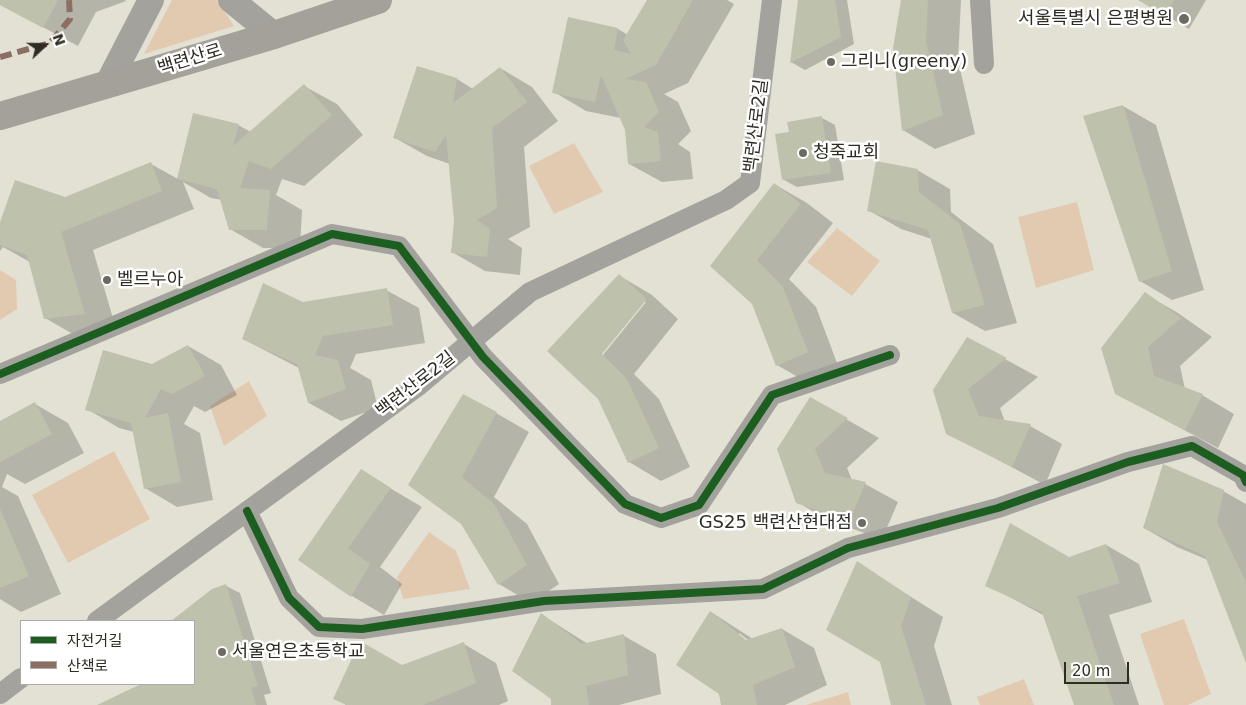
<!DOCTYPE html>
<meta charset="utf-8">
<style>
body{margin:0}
#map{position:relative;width:1246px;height:705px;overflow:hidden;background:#e3e1d4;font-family:"DejaVu Sans","Noto Sans KR",sans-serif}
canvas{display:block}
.legend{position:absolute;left:20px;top:620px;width:175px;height:65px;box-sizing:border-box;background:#fff;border:1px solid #ababa7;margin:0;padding:6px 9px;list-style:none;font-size:15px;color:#2e2c23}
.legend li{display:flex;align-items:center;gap:10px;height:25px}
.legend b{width:25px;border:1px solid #ababa7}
.north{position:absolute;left:20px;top:20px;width:50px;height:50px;-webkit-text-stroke:4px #fff;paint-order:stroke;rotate:69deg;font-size:14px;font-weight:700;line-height:20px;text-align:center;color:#2e2c23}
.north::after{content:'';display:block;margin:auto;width:18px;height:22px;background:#2e2c23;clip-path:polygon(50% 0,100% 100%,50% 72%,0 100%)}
.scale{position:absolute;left:1064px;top:662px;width:65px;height:22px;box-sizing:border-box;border:2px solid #2e2c23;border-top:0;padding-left:6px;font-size:15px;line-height:18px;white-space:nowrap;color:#2e2c23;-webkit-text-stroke:4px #fff;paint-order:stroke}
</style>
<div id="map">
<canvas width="1246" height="705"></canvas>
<ul class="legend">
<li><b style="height:6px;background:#1b5e20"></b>자전거길</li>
<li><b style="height:6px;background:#8d6e63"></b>산책로</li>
</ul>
<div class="north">N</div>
<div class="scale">20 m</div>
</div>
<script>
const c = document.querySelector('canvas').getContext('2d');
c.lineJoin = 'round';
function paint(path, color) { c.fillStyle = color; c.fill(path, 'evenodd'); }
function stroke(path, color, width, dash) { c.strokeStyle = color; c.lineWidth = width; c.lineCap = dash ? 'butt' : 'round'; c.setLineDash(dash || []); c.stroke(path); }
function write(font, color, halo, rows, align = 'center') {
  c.font = font + ' "DejaVu Sans","Noto Sans KR",sans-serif'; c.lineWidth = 5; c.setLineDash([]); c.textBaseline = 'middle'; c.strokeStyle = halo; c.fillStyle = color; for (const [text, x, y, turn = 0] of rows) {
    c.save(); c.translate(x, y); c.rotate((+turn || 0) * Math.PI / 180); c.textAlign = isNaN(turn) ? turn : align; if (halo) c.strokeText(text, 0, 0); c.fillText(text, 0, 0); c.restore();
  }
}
paint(new Path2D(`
 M172,0H217L234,26L144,54Z
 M574,143L603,192L554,214L529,166Z
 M1077,202L1094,270L1036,288L1018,217Z
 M837,228L880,261L852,296L807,262Z
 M0,270L16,280L17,309L0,320Z
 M249,381L267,416L224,446L210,406Z
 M114,451L150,519L68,563L32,495Z
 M429,532L456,551L470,589L403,599L397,577Z
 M1184,619L1211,694L1188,705H1164L1140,634Z
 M1024,679L1034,705H980L977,697Z
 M848,692L851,705H806Z`), '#e2cab0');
paint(new Path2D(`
 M0,0H125L126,1L96,12L78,46L0,4Z
 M648,0H727L734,4L688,83L664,94L678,102L691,131L678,144L690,152L693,179L662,182L629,164L626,129L621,118L586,111L554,92L569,19L618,29L628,35Z
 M799,0H847L854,44L805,70L791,62Z
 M902,0H961L958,60L975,134L935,149L903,130Z
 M1140,0H1206L1189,29Z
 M500,68L532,87L558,121L524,147L530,227L508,239L522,248L520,275L485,271L452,252L455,221L450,164L427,156L395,138L457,79L473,89Z
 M304,86L337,104L363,135L304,186L282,179L276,195L302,210L300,248H263L230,229L222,200L211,198L183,182L194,209L93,250L117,332L78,337L45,318L30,262L3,247L0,251V226L151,164L178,179L194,114L238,125L251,132Z
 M1123,106L1156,125L1204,290L1172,300L1140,281Z
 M822,118L835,125L844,180L797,187L784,180L790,133Z
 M917,170L950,189L951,212L993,244L1017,323L985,331L953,313L932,239L901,229L868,210Z
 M774,184L807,203L833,223L789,279L816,307L840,371L810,384L777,365L753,303L711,266Z
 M620,276L652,295L678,319L634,374L659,399L690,467L661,481L629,462L599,398L549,351ZM644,301L646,302L599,360L597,358Z
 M386,290L419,308L425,343L356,354L350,368L371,380L378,408L341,421L309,403L299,368L243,339L303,303Z
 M1145,294L1178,313L1212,337L1180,366L1185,389L1202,395L1234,414L1218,448L1116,394Z
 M968,339L1038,377L1000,408L1005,422L1030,426L1062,444L1045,485L948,433Z
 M188,346L221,365L237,395L205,412L194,406L184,424L200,433L213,500L177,507L145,488L134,432L119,428L87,409L152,366Z
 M811,399L879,438L847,468L852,480L865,484L898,502L882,539L830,521L797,502Z
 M35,404L68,423L84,453L25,484L7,474L2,487L18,496L61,594L21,612L0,599V423Z
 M496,413L529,432L494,497L527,524L559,584L531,603L499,584L462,523L410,484Z
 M361,471L422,507L380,567L402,584L384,615L352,596L299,559Z
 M1223,491L1246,504V660L1208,560L1177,547L1144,528Z
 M1106,545L1139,564L1152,602L1109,615L1139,705H1075L1045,616L987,585Z
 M857,563L943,617L934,646L952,705H893Z
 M226,586L240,593L271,693L264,695L267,705H100L143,684H194V621H173L212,590Z
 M711,612L753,639L782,629L814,648L827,685L785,705H723ZM739,633L752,643L750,645L739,636Z
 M542,615L588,644L624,636L656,654L661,694L619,705H552Z
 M464,644L496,663L508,701L499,705H346L334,698L402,667Z`), '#0003');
paint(new Path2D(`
 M0,0H58L43,28L0,5Z
 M647,0H693L656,65L625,79L646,82L659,112L644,127L658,132L661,161L628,164L625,130L601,75L595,102L552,93L568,17L618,28L614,50L631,54L623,40Z
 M798,0H835L841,37L790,63Z
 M901,0H928L926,41L943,115L902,131L893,48Z
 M1138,0H1174L1165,16Z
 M417,66L457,78L453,103L500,67L527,102L492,128L497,208L477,220L490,229L487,257L451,253L454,221L446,135L435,152L393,138Z
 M304,84L332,115L271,169L249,161L240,188L270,190L267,230H229L217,189L177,179L193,113L239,124L233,146Z
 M1123,105L1172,271L1139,282L1083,116Z
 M822,116L831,173L782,180L775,134L789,132L787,122Z
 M876,161L918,169L919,192L960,224L985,305L952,313L928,230L867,211Z
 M151,162L162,191L61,232L85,314L44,319L27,255L0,245V222L15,180L65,197Z
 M774,183L801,204L757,260L783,287L808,352L776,366L752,304L710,266Z
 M619,274L647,299L602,354L627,379L659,448L628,463L598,399L547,351Z
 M263,283L303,302L387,288L393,325L323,336L315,355L338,360L346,389L308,403L297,364L242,339Z
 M1145,292L1181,318L1148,347L1154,376L1203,394L1185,430L1115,394L1101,348Z
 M967,337L1007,358L968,389L979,416L1031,424L1012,467L946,434L933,390Z
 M188,345L205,376L172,394L161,389L145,418L168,413L181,482L144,489L131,423L85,410L103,350L152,364Z
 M463,394L497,412L462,477L494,504L527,565L498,585L461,524L408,485Z
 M810,397L848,418L815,449L825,473L866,482L849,521L796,503L777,449Z
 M35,402L52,434L0,462V421Z
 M1163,464L1224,490L1217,522L1246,582V663L1205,556L1143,528Z
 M361,469L391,488L348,548L370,564L351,597L298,560Z
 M0,509L29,576L0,588Z
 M1010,523L1069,557L1106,544L1120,583L1077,596L1114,705H1074L1042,612L985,586Z
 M857,561L911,597L901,626L926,705H891L880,662L826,630Z
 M226,584L258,686L251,688L256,705H97L141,684H194V621H171L212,589Z
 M710,611L746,640L782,628L795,667L753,685L757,705H721L719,694L676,665Z
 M541,613L582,644L624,634L628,675L586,686L589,705H551V699L512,671Z
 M360,641L402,665L464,642L476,683L423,705H347L333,699Z`), '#bec1ab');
stroke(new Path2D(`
 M980,0L984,64
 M0,374L332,234L399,246L483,357L625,504L661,518L699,505L772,395L890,355
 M247,511L289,598L319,627L362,629L544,601L763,589L848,548L998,508L1128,462L1192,446L1243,475L1246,482
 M97,621L417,387L530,292L726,200L750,183L772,0
 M0,694L21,678`), '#a3a29d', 20);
stroke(new Path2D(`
 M231,0L274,35
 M107,85L151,0`), '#a3a29d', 26);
stroke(new Path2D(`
 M0,116L274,35L378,0`), '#a3a199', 28);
stroke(new Path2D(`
 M0,57L50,43L70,19L69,0`), '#8d6e63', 6, [12, 6]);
stroke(new Path2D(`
 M0,374L332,234L399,246L483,357L625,504L661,518L699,505L772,395L890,355
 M247,511L289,598L319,627L362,629L544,601L763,589L848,548L998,508L1128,462L1192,446L1243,475L1246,482`), '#1b5e20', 8);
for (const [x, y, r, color] of [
 [1184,19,6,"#6d6b61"],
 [831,62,5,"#6d6b61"],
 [803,153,5,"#6d6b61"],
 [107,280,5,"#6d6b61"],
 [862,523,5,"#6d6b61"],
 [222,652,5,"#6d6b61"]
]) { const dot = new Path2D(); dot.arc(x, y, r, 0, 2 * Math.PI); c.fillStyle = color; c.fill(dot); stroke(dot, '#fff', 2); }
write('18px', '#2e2c23', '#fff', [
 ["서울특별시 은평병원",1173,19,"right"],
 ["그리니(greeny)",841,62],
 ["청죽교회",813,153],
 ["벨르누아",117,280],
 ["GS25 백련산현대점",852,523,"right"],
 ["서울연은초등학교",232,652]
], 'left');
write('18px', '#2e2c23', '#fff', [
 ["백련산로",190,60,-17],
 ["백련산로2길",757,126,-83],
 ["백련산로2길",416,385,-38]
]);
</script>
